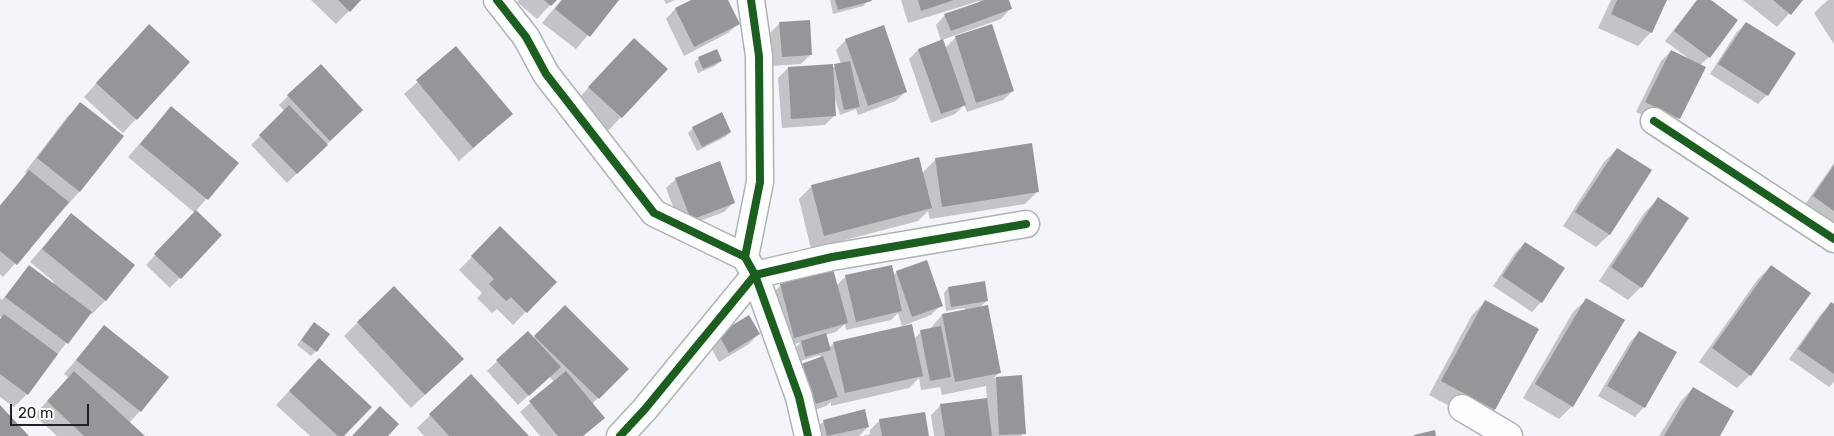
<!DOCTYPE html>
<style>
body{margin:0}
#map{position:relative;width:1834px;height:436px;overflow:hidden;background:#f4f5fa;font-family:Rubik,sans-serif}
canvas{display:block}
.scale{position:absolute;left:10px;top:404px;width:79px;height:22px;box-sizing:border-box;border:2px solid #202124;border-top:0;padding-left:6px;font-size:15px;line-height:18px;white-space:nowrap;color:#202124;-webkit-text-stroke:4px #fff;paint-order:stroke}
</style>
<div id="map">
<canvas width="1834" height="436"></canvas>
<div class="scale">20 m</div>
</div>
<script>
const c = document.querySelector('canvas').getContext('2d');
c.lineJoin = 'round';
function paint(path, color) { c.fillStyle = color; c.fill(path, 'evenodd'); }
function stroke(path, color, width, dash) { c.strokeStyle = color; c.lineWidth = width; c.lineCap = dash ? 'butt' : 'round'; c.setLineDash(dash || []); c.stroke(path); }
paint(new Path2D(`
 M311,0H360L336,24Z
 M519,0H555L537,19L517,2Z
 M561,0H618L576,49L542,23Z
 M664,0H675L666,4Z
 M693,0H726L738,24L728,33L684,56L666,19L675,9Z
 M830,0H868V1L863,6L833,14Z
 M901,0H985L983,2L1007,0L1010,9L1001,19L942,40L945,48L956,37L1013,91L1003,100L967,112L964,105L955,114L931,123L909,59L918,50L941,41L936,25L945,15L980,3L979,1L908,23Z
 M1611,0H1666L1651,32L1638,46L1598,28Z
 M1697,0H1709V57L1700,65L1679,118L1670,128L1636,112L1661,61L1671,51L1688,58L1665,41Z
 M1743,0H1801L1777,27Z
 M1828,0H1834V44L1814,13Z
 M1746,23L1767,95L1758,104L1710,74L1736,33Z
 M779,24L811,54L801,64L772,66L770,33Z
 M136,39L189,62L123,133L84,97Z
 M846,40L905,92L896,101L858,115L856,109L840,115L834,95L835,115L825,125L782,128L778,78L788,68H832L841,64L836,50Z
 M456,48L511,114L459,161L404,94Z
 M621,53L666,69L608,131L576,101Z
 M699,58L720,61L715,66L698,73L694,63Z
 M288,96L352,120L287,183L251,145L285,112L279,105Z
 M81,104L80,191L3,277L0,274V205L27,174L25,172L67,117Z
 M171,108L237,163L195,212L220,235L170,288L146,265L195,213L128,157Z
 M693,128L730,132L725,137L697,151L688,133Z
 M1617,149L1610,234L1596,247L1563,226L1604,162Z
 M936,159L1038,191L1025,204L930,219L928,211L918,221L811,249L799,199L812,186L922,173Z
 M1834,163V227L1804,206Z
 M676,179L733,203L724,212L681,228L666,188Z
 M1658,199L1641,287L1628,300L1599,281L1645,212Z
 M71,214L134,266L105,301L92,314L90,312L27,394L14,407L0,397V320L2,318L0,316V298L2,300L29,267L53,284L54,282L30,262Z
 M500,228L555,282L513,325L497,309L492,313L477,298L482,293L459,270Z
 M1525,243L1541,302L1532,312L1493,286L1515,253Z
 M1771,266L1809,293L1750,375L1737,388L1699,362L1758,279Z
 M897,272L941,305L931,315L902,326L898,313L891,320L846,330L845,324L836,332L825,335L829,348L834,343L914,339L921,332L929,330L942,315L965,310V308L946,311L944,293L948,288L987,301L980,307L999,373L994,378L1021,376L1024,433L1021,436H934L931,415L941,405L987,399L986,386L942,395L940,387L921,390L919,378L909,388L831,406V402L826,406L806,413L802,365L821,358L820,355L801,361L796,347L801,342L785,347L771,295L781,285L836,286L846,276H893Z
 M1587,299L1572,406L1559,419L1523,398L1573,312Z
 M1485,302L1494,409L1481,423L1429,395L1472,315Z
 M1831,304L1834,306V382L1829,387L1789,359L1821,314Z
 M565,307L627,369L592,404L583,436H540L520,412L554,382L549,376L518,405L487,371L527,332L533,339Z
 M358,322L449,372L411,408L344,336Z
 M104,327L140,411L129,423L143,436H57L34,415L69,378L64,374Z
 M310,329L316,351L311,356L297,345Z
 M1639,332L1644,407L1635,417L1598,396L1630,342Z
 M758,334L749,344L719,362L709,344L718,335Z
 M306,373L343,436H310L276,405Z
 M471,376L526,436H424L417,428Z
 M1693,388L1718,436H1659L1680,402Z
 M880,420L928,436H863L870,434V430Z
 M824,421L868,427L859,436H815L814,430Z`), '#0003');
paint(new Path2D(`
 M338,0H361L350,12Z
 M544,0H557L551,6Z
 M562,0H619L590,37L555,9Z
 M691,0H728L740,24L694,47L675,8Z
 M835,0H871L872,1L838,10Z
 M918,0H954L921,11Z
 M985,0H1009L1012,9L951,31L944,14Z
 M1617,0H1667L1652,33L1611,14Z
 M1697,0H1711L1738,20L1710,58L1674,31Z
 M1773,0H1803L1791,15Z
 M810,20L812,55L782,57L779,22Z
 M1746,22L1796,53L1768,96L1718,64Z
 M149,24L190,62L137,120L96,83Z
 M992,24L1014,91L976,103L955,36Z
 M884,25L907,92L868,106L845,39Z
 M634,38L668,69L622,118L588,87Z
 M943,39L966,105L941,114L918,49Z
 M456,46L513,114L473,148L416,80Z
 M717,49L722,61L703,69L698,57Z
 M1671,50L1706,67L1680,119L1645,102Z
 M850,61L860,107L844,110L834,64Z
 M321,64L363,110L330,141L287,95Z
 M833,64L836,116L791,119L788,67Z
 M80,102L124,136L80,192L37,158Z
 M289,105L328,145L297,174L259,135Z
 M171,106L239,163L208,200L140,144Z
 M722,112L731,132L702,147L692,127Z
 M1032,143L1039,192L942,207L935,158Z
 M1617,148L1652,170L1610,235L1575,212Z
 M919,157L932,208L824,236L811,185Z
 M720,161L735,203L691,220L675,178Z
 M1834,165V211L1813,196Z
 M29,170L69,202L17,265L0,251V206Z
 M1658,197L1689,218L1642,288L1611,267Z
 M196,210L222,235L181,279L154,254Z
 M71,213L135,265L106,301L42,249Z
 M500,226L557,282L527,313L511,297L506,301L489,284L494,279L471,256Z
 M1525,242L1565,268L1542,303L1502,276Z
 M927,260L943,306L912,317L896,271Z
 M29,265L92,312L68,344L5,297Z
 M892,265L902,311L856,322L845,275Z
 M1771,265L1811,293L1751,376L1712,348Z
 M833,269L848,323L794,338L780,284Z
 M985,281L988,301L951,307L948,287Z
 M394,286L464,359L425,395L357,322Z
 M1586,298L1625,320L1573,407L1535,384Z
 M1485,300L1539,329L1495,410L1441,381Z
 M1831,302L1834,304V374L1798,349Z
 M565,305L629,369L599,399L534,336Z
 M988,305L1001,373L955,382L942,314Z
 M4,314L58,354L28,395L0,374V319Z
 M749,315L760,334L729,353L718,334Z
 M314,322L330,334L317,352L301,340Z
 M912,324L923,376L845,393L833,342Z
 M104,325L169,377L141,412L76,360Z
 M941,326L951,377L930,381L920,330Z
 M528,331L561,367L529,396L496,360Z
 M1639,331L1677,352L1645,408L1607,386Z
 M826,333L831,350L805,357L801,341Z
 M823,356L838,397L816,404L801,364Z
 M319,358L372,407L344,436H338L289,391Z
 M74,371L145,436H84L47,401Z
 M566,371L605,418L583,436H558L529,401Z
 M471,374L529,436H449L429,414Z
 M1022,375L1026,434L999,435L996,377Z
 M1693,387L1734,411L1720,436H1664Z
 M987,398L992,436H945L940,404Z
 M0,405L29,436H0Z
 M380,406L399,424L388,436H352Z
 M865,409L869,427L827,436L823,420Z
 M925,412L929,436H882L879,419Z
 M1435,430L1436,436H1414V435Z`), '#95969a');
const minor = new Path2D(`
 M497,0L526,37L546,74L654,213L745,257L755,275L799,397L808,436
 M1654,121L1834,239
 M745,257L760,182L759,56L751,0
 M1462,408L1509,436
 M620,436L645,409L755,275L832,257L1026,224`);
stroke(minor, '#b1b2b6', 29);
stroke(minor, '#fdfefe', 26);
stroke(new Path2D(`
 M497,0L526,37L546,74L654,213L745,257L755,275L799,397L808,436
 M1654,121L1834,239
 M745,257L760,182L759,56L751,0
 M620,436L645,409L755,275L832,257L1026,224`), '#1b5e20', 8);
</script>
